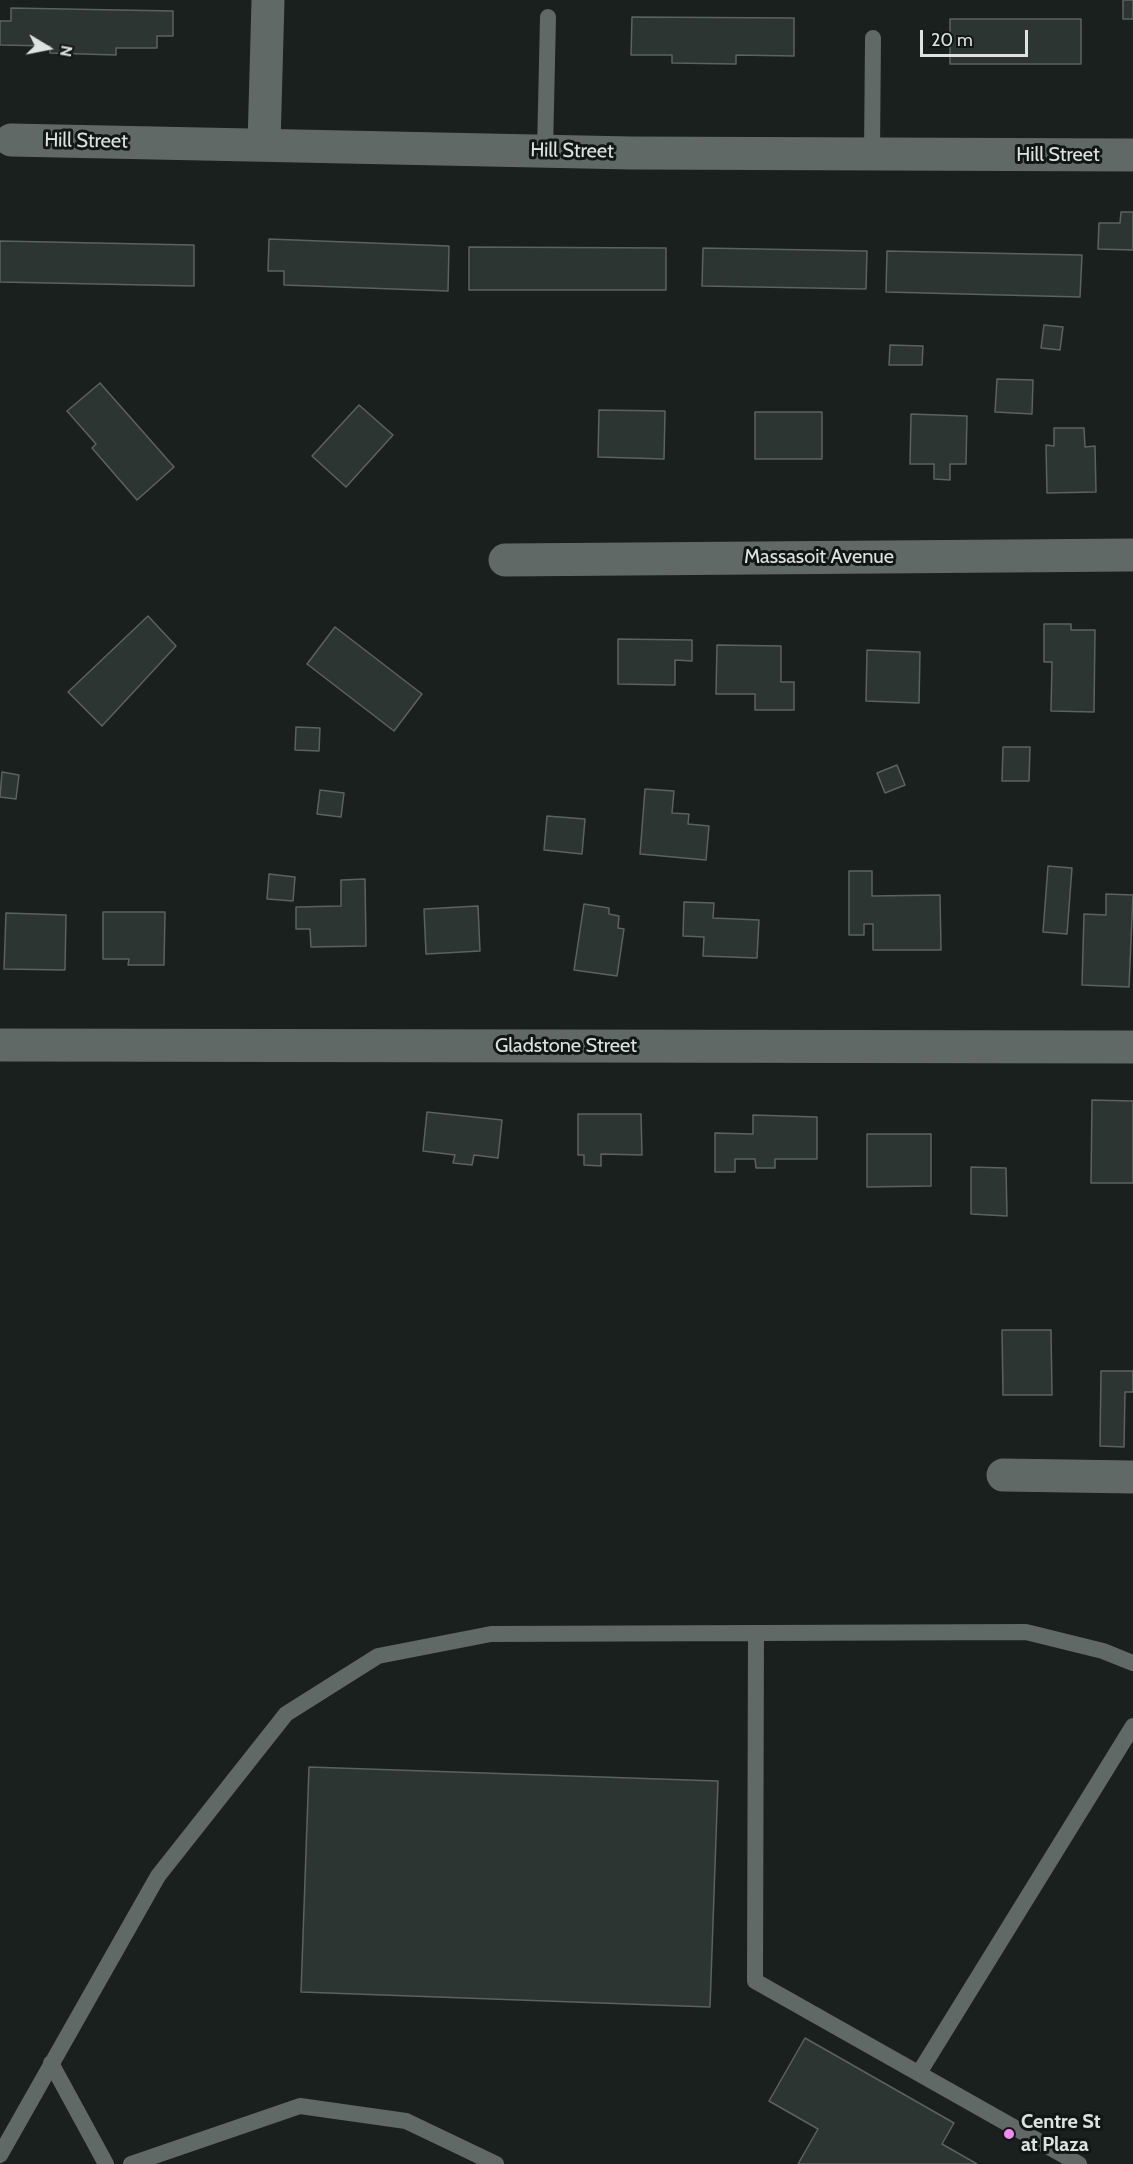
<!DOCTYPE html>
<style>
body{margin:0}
#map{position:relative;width:1133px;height:2164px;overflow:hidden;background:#19201e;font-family:Cabin,sans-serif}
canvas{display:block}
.north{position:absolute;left:18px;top:18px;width:60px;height:60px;-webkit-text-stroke:4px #101715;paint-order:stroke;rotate:100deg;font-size:16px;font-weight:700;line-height:24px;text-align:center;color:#dee2e1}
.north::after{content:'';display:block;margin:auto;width:21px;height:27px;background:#dee2e1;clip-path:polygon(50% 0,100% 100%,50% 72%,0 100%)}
.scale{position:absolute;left:920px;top:30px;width:108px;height:27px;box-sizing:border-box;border:3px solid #dee2e1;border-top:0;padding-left:8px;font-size:18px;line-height:21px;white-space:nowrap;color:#dee2e1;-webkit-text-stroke:4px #101715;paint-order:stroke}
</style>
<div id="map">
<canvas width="1133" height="2164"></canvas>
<div class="north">N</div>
<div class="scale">20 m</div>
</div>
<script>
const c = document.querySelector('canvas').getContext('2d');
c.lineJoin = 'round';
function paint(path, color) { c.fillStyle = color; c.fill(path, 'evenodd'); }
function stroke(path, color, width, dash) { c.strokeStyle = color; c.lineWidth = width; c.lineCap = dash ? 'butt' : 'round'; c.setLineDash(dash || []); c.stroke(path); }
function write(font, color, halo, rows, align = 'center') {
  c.font = font + ' Cabin,sans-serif'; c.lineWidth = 6; c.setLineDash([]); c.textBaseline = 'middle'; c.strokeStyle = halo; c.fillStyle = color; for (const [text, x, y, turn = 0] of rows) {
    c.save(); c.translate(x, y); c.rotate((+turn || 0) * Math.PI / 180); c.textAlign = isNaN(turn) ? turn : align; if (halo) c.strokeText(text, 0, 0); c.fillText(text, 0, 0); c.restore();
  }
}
const building = new Path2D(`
 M1123,0H1133V19H1123Z
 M11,8L173,11V36H157V48H116V55L50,53V46L0,45V21H11Z
 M632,17L794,18V56L736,55V64L672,63V55H631Z
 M950,19H1081V64H950Z
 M1121,212H1133V250L1098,249L1099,223H1120Z
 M269,239L449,246L448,291L284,285V271H268Z
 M0,241L194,245V286L0,282Z
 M469,247L666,248V290H469Z
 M703,248L867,251L866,289L702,286Z
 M887,251L1082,255L1080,297L886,292Z
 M1044,325L1063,327L1060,350L1041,348Z
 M890,345L923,346L922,365H889Z
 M997,379L1033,380L1032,414L995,412Z
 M100,383L174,467L137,500L92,448L96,444L67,411Z
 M359,405L393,435L346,487L312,456Z
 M599,410L665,411L664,459L598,457Z
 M755,412H822V459H755Z
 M911,414L967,416L966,464H950V480L934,479V464H910Z
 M1054,428H1084L1085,447L1095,446L1096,492L1047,493L1046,445L1054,446Z
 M148,616L176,646L102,726L68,692Z
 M1044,624H1071V630H1095L1094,712L1051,711L1052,662H1044Z
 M335,627L422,694L394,731L307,664Z
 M618,639L692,640V661L675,660V685L618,684Z
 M717,645L781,646V682H794V710H755V694H716Z
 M867,650L920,652L919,703L866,701Z
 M296,727L320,728L319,751L295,750Z
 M1003,747H1030L1029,781H1002Z
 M897,765L905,785L885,793L877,773Z
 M2,772L19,775L16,799L0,797Z
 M645,789L674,791L672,813L689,814L688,824L709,826L706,860L640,854Z
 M320,790L344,793L341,817L317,814Z
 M547,816L585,819L582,854L544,850Z
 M1048,866L1072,868L1067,934L1043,932Z
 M849,871H872V896L940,895L941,950H873V924H864V935H849Z
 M269,874L295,877L293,901L267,899Z
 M365,879L366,946L311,947L310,929H296V907L341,906V880Z
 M1106,894L1133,895L1129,987L1082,985L1084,914L1106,915Z
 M684,902L714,903L713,918L759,920L757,958L703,956L704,937L683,936Z
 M584,904L609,908V914L619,916L618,928L624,929L617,976L574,970Z
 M478,906L480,951L426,954L424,909Z
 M103,912H165L164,965H128L129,959H103Z
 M6,913L66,915L65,970L4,969Z
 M1092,1100L1133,1101V1183H1091Z
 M427,1112L502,1120L498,1158L474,1155L472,1165L453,1163L455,1155L423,1151Z
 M578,1114H641L642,1155L601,1154V1166L584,1165V1155H578Z
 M753,1115L817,1117V1159H775V1168H756L755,1159H735V1172H715V1133L753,1134Z
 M867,1134H931V1186L867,1187Z
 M971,1167L1006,1168L1007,1216L971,1214Z
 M1002,1330H1051L1052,1395H1003Z
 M1101,1371H1133V1392H1125L1124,1447L1100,1446Z
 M309,1767L718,1781L710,2007L301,1992Z
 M805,2038L954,2123L942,2144L977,2164H798L818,2129L769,2101Z`);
paint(building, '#2d3533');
stroke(building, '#5a6360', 1.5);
stroke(new Path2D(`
 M545,151L548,17
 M872,154L873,38
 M756,1633L755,1981L1079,2164
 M51,2063L106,2164
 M919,2073L1133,1726
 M0,2155L158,1876L286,1714L378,1656L491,1634L1026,1632L1103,1651L1133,1663
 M131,2164L300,2106L406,2121L496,2164`), '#606966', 16);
stroke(new Path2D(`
 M11,140L631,153L1133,155
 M264,145L268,0
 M505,560L1133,555
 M0,1045L1133,1047
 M1003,1475L1133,1477`), '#606966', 33);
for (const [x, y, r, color] of [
 [1009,2134,6,"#f38af2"]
]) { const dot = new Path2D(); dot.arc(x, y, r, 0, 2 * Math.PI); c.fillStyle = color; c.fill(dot); stroke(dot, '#101715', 2); }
write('20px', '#dee2e1', '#101715', [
 ["Hill Street",86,141,1],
 ["Hill Street",572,151,1],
 ["Hill Street",1058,155],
 ["Massasoit Avenue",819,557],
 ["Gladstone Street",566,1046]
]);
write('bold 20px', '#dee2e1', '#101715', [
 ["Centre St",1021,2122],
 ["at Plaza",1021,2145]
], 'left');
</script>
